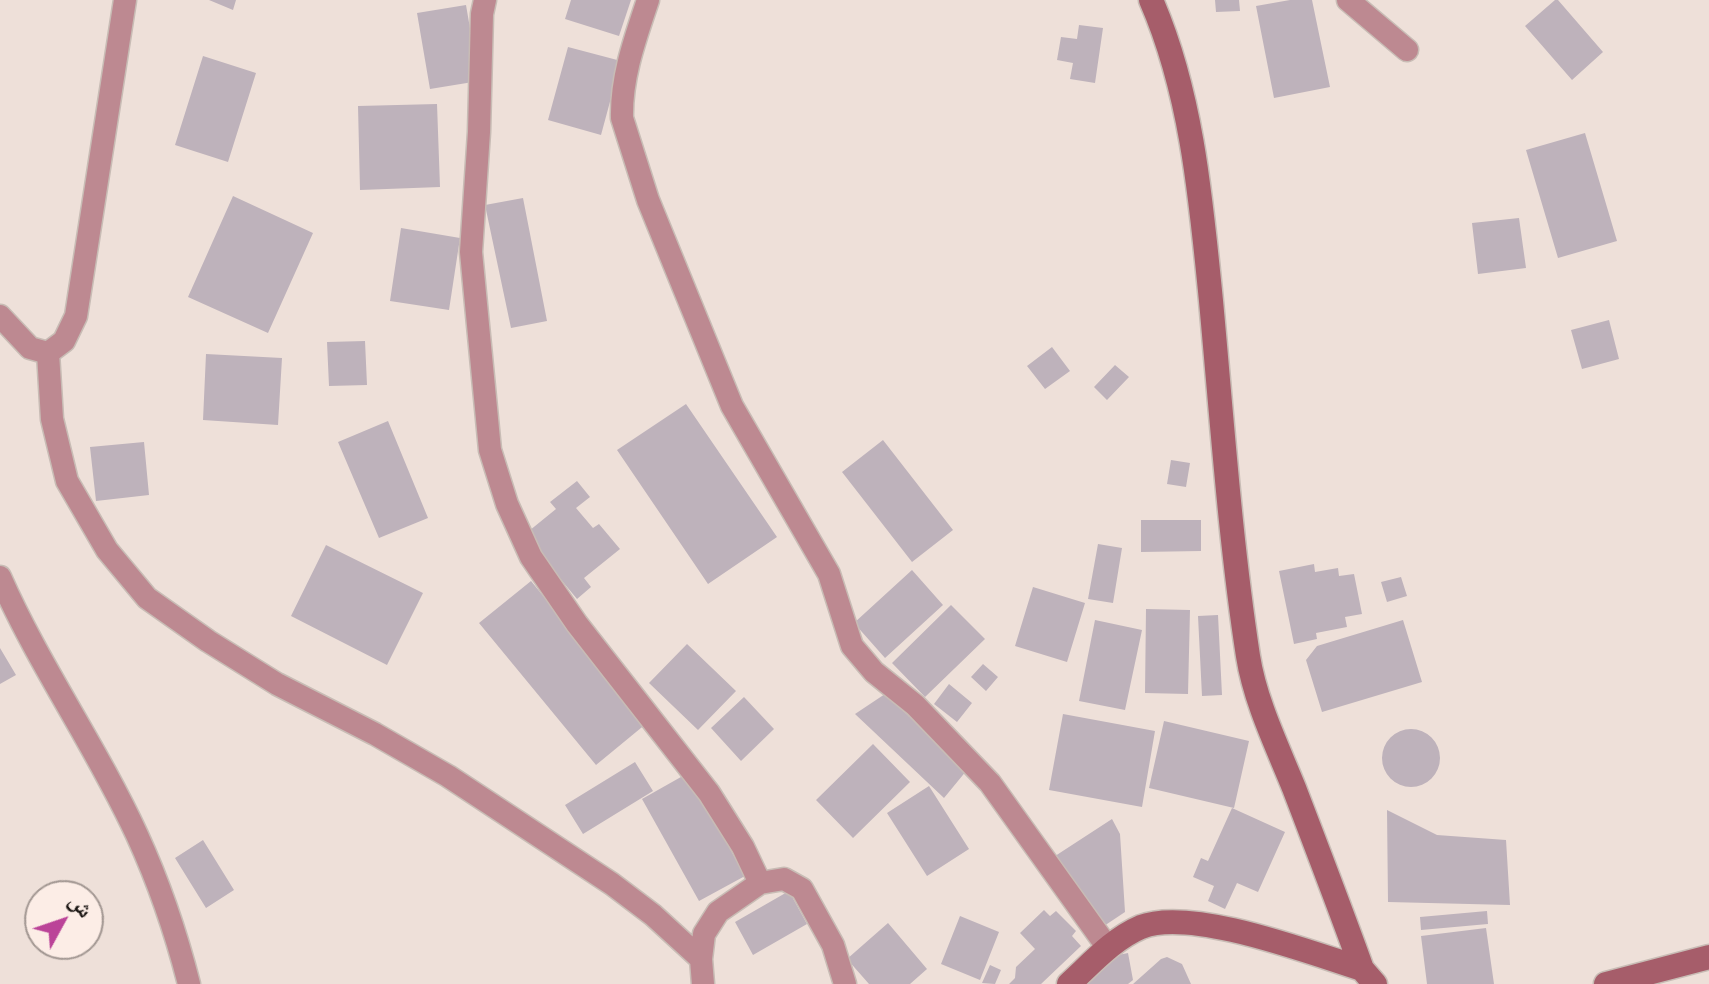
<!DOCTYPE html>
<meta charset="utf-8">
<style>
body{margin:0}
#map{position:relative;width:1709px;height:984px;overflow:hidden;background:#eee0d9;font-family:"Nunito Sans","Noto Naskh Arabic",sans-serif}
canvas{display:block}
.north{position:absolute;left:24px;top:880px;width:80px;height:80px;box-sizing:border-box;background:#fcede6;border:2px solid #a29792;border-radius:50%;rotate:50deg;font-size:22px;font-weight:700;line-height:32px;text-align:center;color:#1b1613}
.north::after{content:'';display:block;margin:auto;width:28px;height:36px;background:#bb4398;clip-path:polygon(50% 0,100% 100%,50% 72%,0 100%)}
</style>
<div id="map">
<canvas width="1709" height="984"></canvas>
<div class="north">ش</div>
</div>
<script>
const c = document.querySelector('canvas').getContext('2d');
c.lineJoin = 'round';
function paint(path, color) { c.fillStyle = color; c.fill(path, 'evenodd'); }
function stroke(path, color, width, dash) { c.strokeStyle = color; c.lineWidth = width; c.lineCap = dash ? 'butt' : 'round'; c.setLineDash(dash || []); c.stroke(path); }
paint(new Path2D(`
 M209,0H236L233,10Z
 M571,0H631L619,36L565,19Z
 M1215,0H1239L1240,11L1216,12Z
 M1290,0H1312L1330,87L1274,98L1256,6Z
 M1555,0H1558L1603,52L1572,80L1525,26Z
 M466,5L479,81L430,89L417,13Z
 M1079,25L1103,28L1095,83L1070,79L1073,63L1057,60L1061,37L1077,39Z
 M568,47L621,61L601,135L548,120Z
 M203,56L256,73L228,162L175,145Z
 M437,104L440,187L360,190L358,106Z
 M1585,133L1617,241L1558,258L1526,150Z
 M233,196L313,233L268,333L188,297Z
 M523,198L547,321L511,328L485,205Z
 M1519,218L1526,268L1478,274L1472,223Z
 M401,228L460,238L449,310L390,301Z
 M1609,320L1619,359L1582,369L1571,330Z
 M365,341L367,385L329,386L327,342Z
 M1052,347L1070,371L1045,389L1027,366Z
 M206,354L282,358L278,425L203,420Z
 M1115,365L1129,377L1107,400L1094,387Z
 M686,404L777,537L708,584L617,450Z
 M388,421L428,518L379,538L338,442Z
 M883,440L953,530L912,562L842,472Z
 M144,442L149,495L96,501L90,447Z
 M1171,460L1190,463L1186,487L1167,484Z
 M577,481L590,497L576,508L593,528L599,524L620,549L584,578L591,587L577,599L524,535L556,509L550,502Z
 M1141,520H1201V551L1141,552Z
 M1098,544L1122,548L1113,603L1088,599Z
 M326,545L423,593L387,665L291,616Z
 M1314,564L1315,572L1338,568L1339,576L1354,574L1362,614L1345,617L1347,627L1316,633L1317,639L1294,644L1279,571Z
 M912,570L943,605L885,658L854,623Z
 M1401,577L1407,596L1387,602L1381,582Z
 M531,581L647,723L596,765L479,623Z
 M1033,587L1085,603L1067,662L1015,646Z
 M951,605L985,639L925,697L892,663Z
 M1146,609L1190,610L1188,694L1145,693Z
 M1218,615L1222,695L1202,696L1198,616Z
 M1095,620L1142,630L1125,710L1079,701Z
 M1403,620L1422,682L1322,712L1306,660L1317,646Z
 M687,644L736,691L698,730L649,683Z
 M0,648L16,675L0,684Z
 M983,664L998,677L986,691L971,677Z
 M949,684L972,703L957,722L934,704Z
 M885,694L967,770L944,798L855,714Z
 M744,697L774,729L741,761L711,728Z
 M1063,714L1155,731L1142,807L1049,790Z
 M1164,721L1249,741L1234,808L1149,788Z
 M1382 758a29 29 0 1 1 58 0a29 29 0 1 1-58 0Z
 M873,744L910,782L853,838L816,800Z
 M635,762L653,791L583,834L565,805Z
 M688,773L745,876L699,901L642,799Z
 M929,786L969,849L927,876L887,813Z
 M1232,808L1285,832L1258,892L1237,883L1225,909L1208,901L1214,886L1193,877L1201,858L1208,861Z
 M1387,810L1437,835L1506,840L1510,905L1388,902Z
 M1112,819L1120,834L1125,912L1101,928L1049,860Z
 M203,840L234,890L206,908L175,858Z
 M789,891L807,924L753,955L735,922Z
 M1044,910L1050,916L1056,911L1076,931L1072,936L1081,946L1041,984H1009L1015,978L1016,967L1035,949L1020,933Z
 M1487,911L1488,924L1421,930L1420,917Z
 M960,916L999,932L980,980L941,964Z
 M888,923L927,969L910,984H869L847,959Z
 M1486,928L1494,984H1427L1421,936Z
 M1128,953L1133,980L1128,984H1084L1113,956Z
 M1167,957L1182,964L1191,984H1133L1161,959Z
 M990,965L1001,970L995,984L982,983Z`), '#beb2bb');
const street = new Path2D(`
 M485,0L482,14L479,132L471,252L490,450L507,504L531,557L577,624L709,793L743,847L760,883
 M648,0C635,39 621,77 622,118L648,200L732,406L829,574L852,646L874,672L915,705L990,783L1108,948
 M1348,0L1407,50
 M0,316L30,348L48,353L64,341L76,316L125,0
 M48,353L52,419L67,481L107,550L147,598L208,641L277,684L375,734L448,776L612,884L653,915L701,959
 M0,577C39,666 96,746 137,835C159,883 176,933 189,984
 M703,984L701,959L704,934L718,912L760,883L784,879L802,889L833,945L845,984`);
const secondary = new Path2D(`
 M1151,0C1192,94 1201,200 1211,301C1222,420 1230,539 1248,656C1255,701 1277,746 1294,788C1317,848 1340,908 1362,969L1375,984
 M1069,984C1092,963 1113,939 1141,927C1191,907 1311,953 1362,969
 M1606,984L1709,957`);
stroke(street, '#c8bcb5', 25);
stroke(secondary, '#c8bcb5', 27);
stroke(street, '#bd8991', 22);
stroke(secondary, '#a65d6a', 24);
</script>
